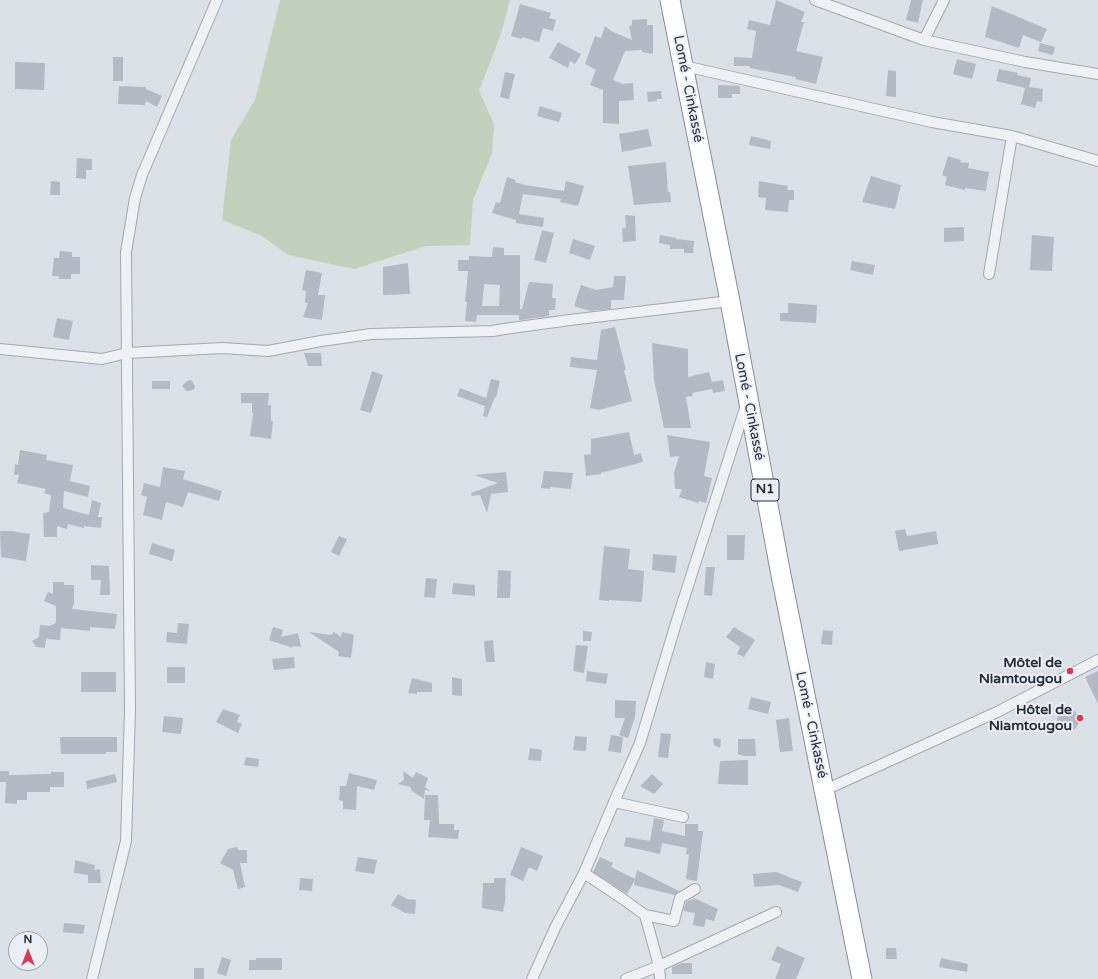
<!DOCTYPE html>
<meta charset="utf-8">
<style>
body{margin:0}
#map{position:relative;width:1098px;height:979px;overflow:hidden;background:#dce1e7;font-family:"Varela Round",sans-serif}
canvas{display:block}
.north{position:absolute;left:8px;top:931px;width:40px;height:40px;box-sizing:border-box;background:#ebeff5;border:1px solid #9ca2ac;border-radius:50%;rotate:0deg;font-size:11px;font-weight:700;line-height:16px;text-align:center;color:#252f3e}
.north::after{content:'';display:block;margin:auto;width:14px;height:18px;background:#d33a53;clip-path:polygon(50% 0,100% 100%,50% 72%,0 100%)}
</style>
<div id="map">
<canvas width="1098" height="979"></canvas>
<div class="north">N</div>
</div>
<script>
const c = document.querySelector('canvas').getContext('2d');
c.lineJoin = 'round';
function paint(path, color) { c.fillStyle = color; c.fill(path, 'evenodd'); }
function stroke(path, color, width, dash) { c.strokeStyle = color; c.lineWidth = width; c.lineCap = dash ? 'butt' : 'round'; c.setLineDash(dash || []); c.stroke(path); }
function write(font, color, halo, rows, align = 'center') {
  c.font = font + ' "Varela Round",sans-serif'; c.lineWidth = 4; c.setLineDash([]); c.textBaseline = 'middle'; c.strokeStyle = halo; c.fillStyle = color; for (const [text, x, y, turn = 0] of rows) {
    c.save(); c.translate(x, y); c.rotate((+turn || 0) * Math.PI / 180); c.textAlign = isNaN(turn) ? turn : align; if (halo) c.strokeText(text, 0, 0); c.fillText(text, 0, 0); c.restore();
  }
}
paint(new Path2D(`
 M280,0H510L501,34L479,91L494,124L492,153L473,200L470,245L426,246L354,269L288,255L262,236L222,220L231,140L255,100Z`), '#c2d1bd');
paint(new Path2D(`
 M776,0L805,12L801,22H804L796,51L823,57L816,84L795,79L796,77L790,76L750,68V66H734V57L752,58L756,31L747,29L749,20L770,25Z
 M911,0H923L918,23L906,20Z
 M520,4L551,13L549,18L556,20L553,31L543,28L539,42L522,37V39L511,36Z
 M992,6L1047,29L1041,42L1023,35L1019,48L985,37Z
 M647,19V25H653V54L642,52V50L625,51L613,80L623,84L633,83L634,100L619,101V124L603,123V90L590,85L596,70L585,64L595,36L601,38L605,26L611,31L632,40L629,26L632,25V20Z
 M558,42L581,54L575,64L570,61L568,68L549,58Z
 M1040,43L1055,47L1053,55L1038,51Z
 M113,57H123V81H113Z
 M957,59L976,64L972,79L953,74Z
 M15,62L45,63L44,90L15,89Z
 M999,69L1018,73L1017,75L1031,78L1029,87L1043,89L1042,102L1037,101L1035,108L1021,104L1025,88L996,81Z
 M888,70L896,71V97L886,96Z
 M505,72L515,74L509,99L500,97Z
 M718,85L740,86V94H732V98H718Z
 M119,86L146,87V89L162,96L157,107L146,101L145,105L118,104Z
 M661,91L662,99H657V101L648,102L647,92Z
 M540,106L562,113L559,122L537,116Z
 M648,129L652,146L622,152L619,134Z
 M751,136L771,141L770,149L749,145Z
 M948,156L961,160L960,162L969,163L968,168L989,172L986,191L965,188V190L945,185L947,177L942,175Z
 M77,158L92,159V170H86V179L76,178Z
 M666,162L668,192H670L671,202L634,205L628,166Z
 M871,176L901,185L895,209L862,202Z
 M507,177L516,180L515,182L525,185L564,191L566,181L584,186L578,206L560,202L561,199L523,194L519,214L544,218L543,227L516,223V220L492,213L496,202L500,203Z
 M51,181L60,182V195H50Z
 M759,181L788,186L787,190H794V200H789L788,212L765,210L766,198L758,197Z
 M625,215L635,216L636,241L623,242L622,228H626Z
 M964,227V241L944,242V228Z
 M542,230L554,233L546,263L534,260Z
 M660,235L676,238V239L694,241L693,253H684V249H670V245L659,243Z
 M1032,235L1054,237L1052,271L1030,270Z
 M573,239L595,246L590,260L569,253Z
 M493,247L504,248V255H520V309H522L529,282L553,284L552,298H556L555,310H549V316L521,320H519V315H477L476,322L465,321L467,302H465L468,271H458V260H469V256L492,257ZM484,284L500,285L499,306H482Z
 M60,251L72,252V257H80V274H71V279H59V276H52L54,258H59Z
 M852,261L875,265L873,275L850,270Z
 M408,263L410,294L383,295V267Z
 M306,270L322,273L318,295H325L322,320L303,317L308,303H305L306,291L302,290Z
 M614,276H626L624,300H611V309L590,311L574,306L581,285L596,290L613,287Z
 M788,303L817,305L816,323L780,321V313H788Z
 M57,318L73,321L69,340L53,337Z
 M615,327L626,370H624L632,401L599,410L590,408L597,370L570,367L571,357L597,360L601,330Z
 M652,343L688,349V377L709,372L712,382L723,380L725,391L713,393L712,389L692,393L693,396L686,397L691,428H664L654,380Z
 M304,353H321L322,366H308Z
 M372,371L383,375L371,413L360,410Z
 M491,379L500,381L496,398L495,397L487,417L483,416L485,406L457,396L460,388L486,398Z
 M190,380L192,381L195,386L194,389L189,391H187L182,386L187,381Z
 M152,381H170V389H152Z
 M241,393H269L268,405H271V421H273L271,439L250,436L253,413H252V403H241Z
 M629,432L634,455L641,453L643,462L601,473V474L586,476L584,455L591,454V439Z
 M667,435L710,442L704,476L712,478L706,503L699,501L698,503L679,497L682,489H675L674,473L679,456L670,457Z
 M20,450L47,455L46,460L73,465L70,481L90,486L88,497L64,491L63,508L89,515L92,500L101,503L98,517H102L101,528L84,526V528L68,524L67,529L57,526V537H44L43,513L49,512L51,495L44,493L46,489L17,483L19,475H14L15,464L18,465Z
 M163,467L185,471L183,479L222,491L219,501L188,492L183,507L166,502L162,520L143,515L147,497L141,495L144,483L160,487Z
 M544,471L573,473L571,489L550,487V489L541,488Z
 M506,472L508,492L491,494L487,513L480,495L472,496L471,493L498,483L474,475Z
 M905,529L907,536L936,531L938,544L899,551L895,531Z
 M0,531H11L30,534L26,561L1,557Z
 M727,535H745L744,560H727Z
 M339,536L347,539L339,556L331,552Z
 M152,543L175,550L172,561L149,554Z
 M604,546L630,549L628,569L644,571L642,602L609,600V601L599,600Z
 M653,554L677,556L675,573L652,570Z
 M91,565L109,566L110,595H100L101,580H91Z
 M706,567H715L712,596L704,595Z
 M498,570L511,571L510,598H497Z
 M426,578L437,579L435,598L424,597Z
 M53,582H64V585H74V604L72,609L117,614L115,629L90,627V631L61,628L60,640L46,639L45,648L36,647L32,641L39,637L40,625L49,626L56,623V606L44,601L48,592L53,594Z
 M453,583L475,585V596L452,594Z
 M178,623L189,624L187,644L166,642L167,632L177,633Z
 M273,627L283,630L281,637L298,633L301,647L292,646L293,648L269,640Z
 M734,627L755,640L744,657L737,654L740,647L726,637Z
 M823,630L833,631L832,645L821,644Z
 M583,631L592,632L591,641H583Z
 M309,632L331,635L334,632L341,637L342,632L354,635L351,658L338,656L339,652Z
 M493,640L495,662H486L484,641Z
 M576,645L588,646L584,673L573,671Z
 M294,657L295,668L274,670L272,659Z
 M706,662L715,664L713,679L704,677Z
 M167,667H185V683H167Z
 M587,671L608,674L606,684L586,681Z
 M1098,671V704L1085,677Z
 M81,672H116V692H81Z
 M452,677L462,679V696L452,695Z
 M412,678L432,683V692H417V694L408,693Z
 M751,697L771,702L768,714L748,709Z
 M615,700L636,701L635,717L628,738L619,735L625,718H615Z
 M223,709L240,715L237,722L242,724L238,733L216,722Z
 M1057 720a11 11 0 1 1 22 0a11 11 0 1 1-22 0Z
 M164,716L183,718L181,734L162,732Z
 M789,718L793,751L780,752L776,720Z
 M661,733L671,734L668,758L658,757Z
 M611,735L623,737L621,753L608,751Z
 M575,736L587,737L586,751L573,750Z
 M60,737H117V752H106V754H61Z
 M714,738L720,739L721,741L720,748L714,745L713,740Z
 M738,739H755L756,756H744L738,754Z
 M530,748L542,750L541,761L528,760Z
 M246,757L259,759L258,767L244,765Z
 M748,760V785L718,784L720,761Z
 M0,771H9V775L51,774V772H64V787H50V792H27V800H17V804L5,803L6,782H0Z
 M403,771L413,778L416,772L428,778L425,787L430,791L425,790L424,799L412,791L410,787L398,784L404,780Z
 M349,773L377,780L374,790L357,786L356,810L343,809V801L339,800L340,786H346Z
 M115,774L117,782L87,789L86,781Z
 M652,774L663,784L654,794L640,786Z
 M425,795H438L439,824H454V830H459L458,839L428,837L430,820H424Z
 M654,818L664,820L662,831L685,836V824H698V831H703L697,881L686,879L689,855L686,854L687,848L662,843L660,854L624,846L626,837L650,841Z
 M237,847L238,850H247V863H240L245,887L238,889L233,870L220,863L228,849Z
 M521,847L543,856L537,871L529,867L523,881L510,875Z
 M358,857L377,860L374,874L355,871Z
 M600,857L613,863L611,867L635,879L637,870L679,891L674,895L634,885L635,880L627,894L593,872Z
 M75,860L95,865L94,870L100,869L101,883H88V875L74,873Z
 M776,872L802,882L798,892L779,885L754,887L753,874Z
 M300,878L313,879L312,891L299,890Z
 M494,878H506L505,895H506L503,912L482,908L483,883H494Z
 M398,894L407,899L416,900L415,914L405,913L391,905Z
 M694,898L718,909L714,921L706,919L704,927L693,925L695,913L683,911L686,902L690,900H693Z
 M64,923L85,925L83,934L63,932Z
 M777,946L805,958L796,979H775L781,964L771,960Z
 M886,948H896L897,959H886Z
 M222,957L231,960L226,976L217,973Z
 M256,958H282V970H249V960H256Z
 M941,958L968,964L967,972L939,967Z
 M682,963H692V974H672V967Z
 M194,968H204V979H194Z`), '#b3bac4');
const street = new Path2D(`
 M815,0L924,40L1025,62L1098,74
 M924,40L944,0
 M684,66L932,122L1012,136L1098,161
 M989,274L1012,136
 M0,349L102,359L127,353L223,348L268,351L321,341L371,334L493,331L504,329L570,320L730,301
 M825,790L997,712L1098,660
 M614,802L683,817
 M584,873L623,899L645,915L674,921L680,898L695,889
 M645,915L659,966L660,979
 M92,979L126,841L130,710L126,252L135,198L142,175L217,0
 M532,979L555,928L584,873L614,802L640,743L677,620L746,405
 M626,979L659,966L776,912`);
const highway = new Path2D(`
 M670,0L730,301L781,575L862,979`);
stroke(street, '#a1a8b1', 12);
stroke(highway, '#838e9e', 21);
stroke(street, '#eff1f5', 10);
stroke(highway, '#fff', 19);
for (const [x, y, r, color] of [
 [1070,671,4,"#d33a53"],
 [1080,718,4,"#d33a53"]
]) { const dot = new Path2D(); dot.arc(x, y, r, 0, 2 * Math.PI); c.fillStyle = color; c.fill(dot); stroke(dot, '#ebeff5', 1.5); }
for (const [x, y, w] of [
 [765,490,28]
]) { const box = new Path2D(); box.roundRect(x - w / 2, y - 11, w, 22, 3); c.fillStyle = '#ebeff5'; c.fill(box); stroke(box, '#252f3e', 1); }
write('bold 13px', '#252f3e', null, [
 ["N1",765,490]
]);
write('14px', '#252f3e', '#ebeff5', [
 ["Lomé - Cinkassé",688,89,79],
 ["Lomé - Cinkassé",749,407,79],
 ["Lomé - Cinkassé",811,725,78]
]);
write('bold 14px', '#252f3e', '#ebeff5', [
 ["Môtel de",1062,663],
 ["Niamtougou",1062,679],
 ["Hôtel de",1072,710],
 ["Niamtougou",1072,726]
], 'right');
</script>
